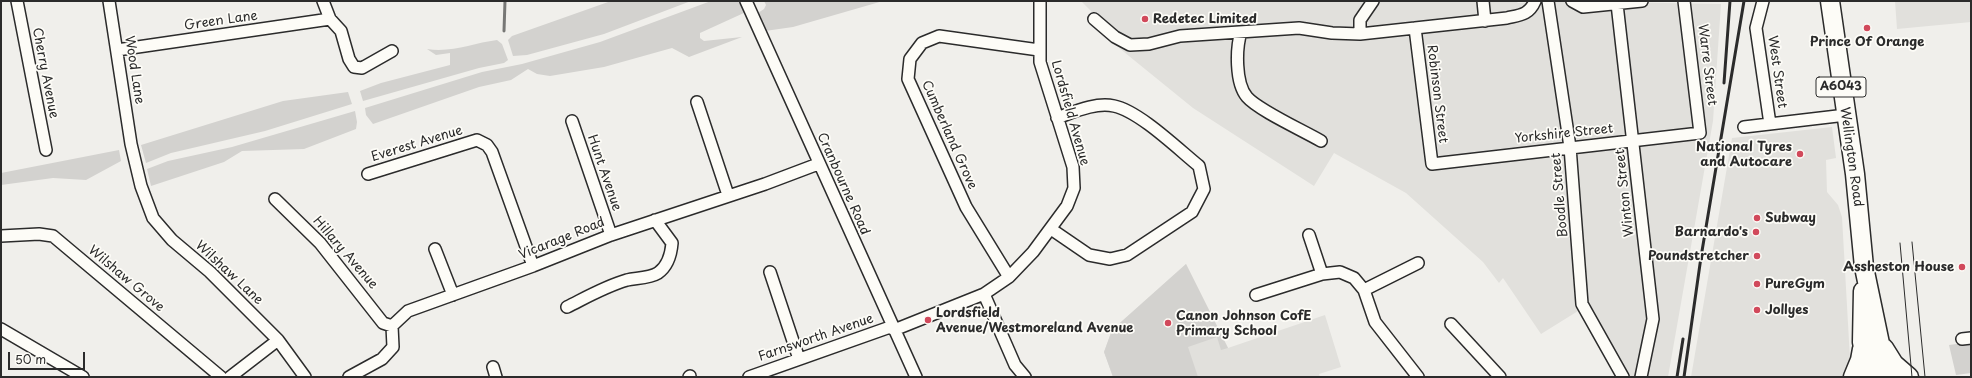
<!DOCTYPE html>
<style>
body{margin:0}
#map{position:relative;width:1972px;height:378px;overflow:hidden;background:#f0efeb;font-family:"Playpen Sans",sans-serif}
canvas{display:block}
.frame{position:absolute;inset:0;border:2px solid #2b2b2b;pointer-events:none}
.scale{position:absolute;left:8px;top:352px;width:77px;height:18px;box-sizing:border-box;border:2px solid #2b2b2b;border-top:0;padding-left:5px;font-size:12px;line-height:14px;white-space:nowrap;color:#2b2b2b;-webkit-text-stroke:3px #fdfcf7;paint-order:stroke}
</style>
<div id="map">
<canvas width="1972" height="378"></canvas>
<div class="frame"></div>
<div class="scale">50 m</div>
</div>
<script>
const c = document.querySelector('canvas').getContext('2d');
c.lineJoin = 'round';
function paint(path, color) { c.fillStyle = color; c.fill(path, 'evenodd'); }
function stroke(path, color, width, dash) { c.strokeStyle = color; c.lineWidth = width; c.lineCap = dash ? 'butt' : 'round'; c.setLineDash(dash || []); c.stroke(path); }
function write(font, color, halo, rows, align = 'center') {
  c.font = font + ' "Playpen Sans",sans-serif'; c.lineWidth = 3.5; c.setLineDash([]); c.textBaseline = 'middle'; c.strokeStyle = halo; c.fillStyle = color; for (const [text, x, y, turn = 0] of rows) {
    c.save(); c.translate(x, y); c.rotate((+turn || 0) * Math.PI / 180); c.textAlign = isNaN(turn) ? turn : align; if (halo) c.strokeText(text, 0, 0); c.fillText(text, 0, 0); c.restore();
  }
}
paint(new Path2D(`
 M1081,1H1516L1518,3L1554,1L1721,4L1713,121L1668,377H1627L1578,311L1541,334L1503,278L1499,283L1483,262L1406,193L1334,153L1314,186L1193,108L1108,39L1091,22L1094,14Z
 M1895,1H1971V22L1897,29Z
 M1832,127L1836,158L1826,160L1827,192L1838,205L1842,217L1850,359L1843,375L1842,377H1691L1732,138Z
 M1186,264L1228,348L1325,315L1341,367L1319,374L1320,377H1113L1104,352L1112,330Z`), '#e1e0dc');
paint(new Path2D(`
 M611,1H691L604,34L527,55L513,56L508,40L512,36Z
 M711,1H741L746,12L700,33V38L704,41L742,37L689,57L672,48L604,67L550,76L537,74L528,69L511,80L479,87L373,124L366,115L365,108L482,72L522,64L600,42Z
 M764,1H883L793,27L765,31L758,13L764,9L766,5Z
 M497,40L502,44L508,60L504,63L479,68L363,101L360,91L381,83L450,65V53L436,55L427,49C452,53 473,43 497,40Z
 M348,92L352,104L265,131L171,153L146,163L141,145L283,101Z
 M355,111L357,122L356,129L304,149L242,151L224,162L151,186L147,169L168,161L232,147Z
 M119,150L121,161L86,180L53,178L1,185V173Z
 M1186,264L1228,348L1221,350L1217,337L1188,347L1198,377H1113L1104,352L1112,330Z
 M1971,342V373L1956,375L1949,345Z`), '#d3d2cf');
stroke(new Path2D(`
 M504,31L505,1`), '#777775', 3);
const minor = new Path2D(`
 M17,1L46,150
 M109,1L131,144L141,186L153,218L172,240L210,272L278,340L305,377
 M323,1L330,19L341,31L349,59L354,67L362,68L392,51
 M746,1L916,377
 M1373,1L1360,20V34L1507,18C1520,15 1529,15 1535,1
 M1483,1L1485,21
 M1548,1L1570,147L1582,304L1623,377
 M1572,1L1583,7L1642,1
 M1763,1L1756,28L1770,124
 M1617,4L1653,319L1641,377
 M1094,19L1115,37L1130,45L1149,44L1180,36L1299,28L1332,33L1360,34
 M1415,28L1432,164L1700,133L1684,1
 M1241,32C1236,48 1235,83 1247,97C1258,110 1304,131 1321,141
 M117,50L330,19
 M697,102L728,195
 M572,121L611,235
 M1744,127L1846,115
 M368,174L477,140L487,145L492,152L533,266
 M275,199L320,243L383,323L392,326
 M1051,229L1089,255L1110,259L1127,255L1192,212L1204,189L1199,166C1178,149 1139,111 1114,106C1095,102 1074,112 1057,118
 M1309,235L1322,274
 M1,236L39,234L53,236L221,377
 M435,249L453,295
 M770,272L799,359
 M1009,277L966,207L908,79L910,59L922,43L939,36L1039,50
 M1364,290L1418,263
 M984,294L1015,365L1025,377
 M1256,295L1322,274L1340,272L1354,278L1364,290L1375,322L1418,377
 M567,307C587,297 606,286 627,280C637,278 650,278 658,273C668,266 671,255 672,243L655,220
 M1451,324L1500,377
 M1,329L83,377
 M894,330L984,294L1009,277L1033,252L1067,206L1074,188L1073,167L1040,62V1
 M1962,339L1971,338
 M493,367L496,377
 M230,377L278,340
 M349,377L382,359L393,347L392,326L408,311L533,266L611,235L765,184L818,164
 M689,377L690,376
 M749,377L893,326`);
const trunk = new Path2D(`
 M1830,1L1855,174L1864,267L1887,377
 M1863,291L1862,342L1869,377
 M1884,348L1894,364L1909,377
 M1853,377L1860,360L1862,349`);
stroke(minor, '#2b2b2b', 14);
stroke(trunk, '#2b2b2b', 21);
stroke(minor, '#fdfcf7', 11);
stroke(trunk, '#fdfcf7', 18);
stroke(new Path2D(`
 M1912,242L1925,377
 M1900,243L1912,377`), '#2b2b2b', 1);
stroke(new Path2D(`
 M1724,83L1730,1
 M1677,377L1683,339
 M1684,377L1701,257L1744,1`), '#2b2b2b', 3);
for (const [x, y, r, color] of [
 [1145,19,4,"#d1495b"],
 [1867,28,4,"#d1495b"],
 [1800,154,4,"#d1495b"],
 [1757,218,4,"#d1495b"],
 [1756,232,4,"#d1495b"],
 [1757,256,4,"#d1495b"],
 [1962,267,4,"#d1495b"],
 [1757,284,4,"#d1495b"],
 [1757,310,4,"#d1495b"],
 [928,320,4,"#d1495b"],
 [1168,323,4,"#d1495b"]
]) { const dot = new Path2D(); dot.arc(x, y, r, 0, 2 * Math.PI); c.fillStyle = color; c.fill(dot); stroke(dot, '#fdfcf7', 1.5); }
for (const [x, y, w] of [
 [1841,87,50]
]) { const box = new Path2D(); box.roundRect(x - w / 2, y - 10, w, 20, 3); c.fillStyle = '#fdfcf7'; c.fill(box); stroke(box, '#2b2b2b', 1); }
write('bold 12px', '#2b2b2b', null, [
 ["A6043",1841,87]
]);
write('bold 13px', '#2b2b2b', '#fdfcf7', [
 ["Redetec Limited",1153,19],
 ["Prince Of Orange",1867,42,"center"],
 ["National Tyres",1792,147,"right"],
 ["and Autocare",1792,162,"right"],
 ["Subway",1765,218],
 ["Barnardo's",1748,232,"right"],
 ["Poundstretcher",1749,256,"right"],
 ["Assheston House",1954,267,"right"],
 ["PureGym",1765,284],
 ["Jollyes",1765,310],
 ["Lordsfield",936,313],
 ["Avenue/Westmoreland Avenue",936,328],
 ["Canon Johnson CofE",1176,316],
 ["Primary School",1176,331]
], 'left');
write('13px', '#2b2b2b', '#fdfcf7', [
 ["Green Lane",221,21,-8],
 ["Warre Street",1707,65,83],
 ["Wood Lane",134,70,81],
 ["West Street",1777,72,82],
 ["Cherry Avenue",45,73,79],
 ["Robinson Street",1437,94,83],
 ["Lordsfield Avenue",1070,113,74],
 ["Yorkshire Street",1564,134,-6],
 ["Cumberland Grove",949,135,66],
 ["Everest Avenue",417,144,-17],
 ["Wellington Road",1851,157,82],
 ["Hunt Avenue",604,173,71],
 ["Cranbourne Road",843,184,66],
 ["Winton Street",1625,193,-96],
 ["Boodle Street",1560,195,-95],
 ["Vicarage Road",562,239,-22],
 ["Hillary Avenue",345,253,49],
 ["Wilshaw Lane",229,273,43],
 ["Wilshaw Grove",126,279,40],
 ["Farnsworth Avenue",816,338,-19]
]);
</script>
